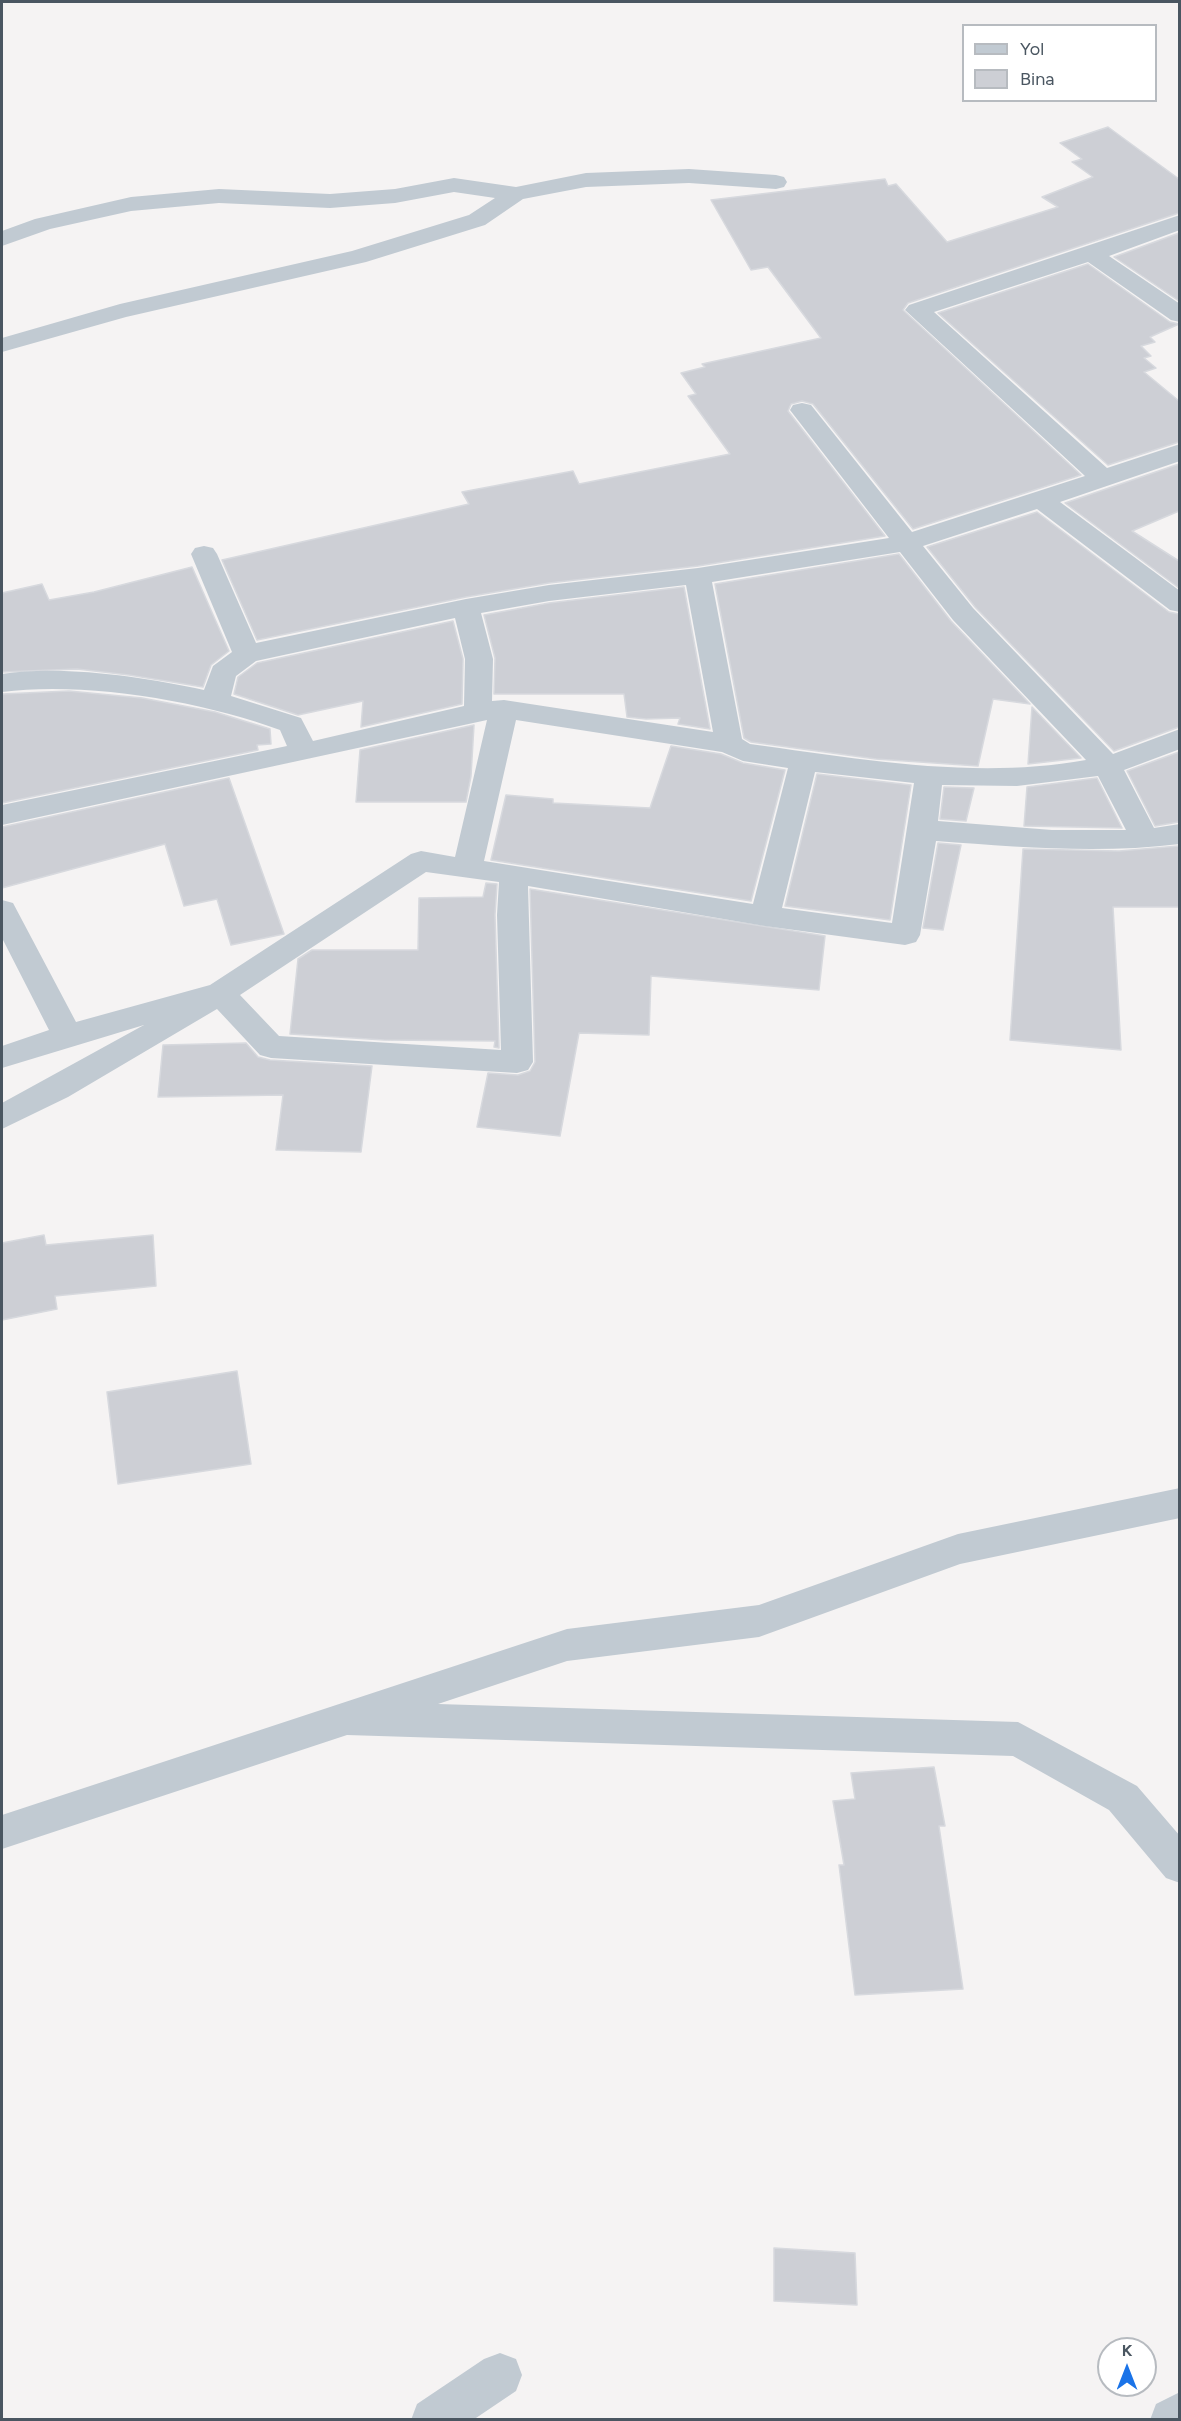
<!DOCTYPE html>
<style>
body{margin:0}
#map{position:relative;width:1181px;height:2421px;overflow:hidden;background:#f5f3f3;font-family:Figtree,sans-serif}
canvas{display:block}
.frame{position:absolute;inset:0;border:3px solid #4a5661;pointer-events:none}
.legend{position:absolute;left:962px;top:24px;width:195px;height:78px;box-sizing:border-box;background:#fff;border:2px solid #b7bbc0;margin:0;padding:8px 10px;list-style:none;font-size:18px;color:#4a5661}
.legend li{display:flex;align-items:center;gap:12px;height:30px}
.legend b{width:30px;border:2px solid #b7bbc0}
.north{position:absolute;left:1097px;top:2337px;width:60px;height:60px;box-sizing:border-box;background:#fff;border:2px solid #b7bbc0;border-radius:50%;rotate:0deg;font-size:16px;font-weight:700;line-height:24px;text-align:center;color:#4a5661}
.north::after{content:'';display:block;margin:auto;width:21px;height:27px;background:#1a73e8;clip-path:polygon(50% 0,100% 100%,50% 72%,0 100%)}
</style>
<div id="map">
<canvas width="1181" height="2421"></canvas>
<div class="frame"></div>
<ul class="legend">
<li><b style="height:8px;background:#c1cad2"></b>Yol</li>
<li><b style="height:16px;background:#cdcfd5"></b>Bina</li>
</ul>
<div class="north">K</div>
</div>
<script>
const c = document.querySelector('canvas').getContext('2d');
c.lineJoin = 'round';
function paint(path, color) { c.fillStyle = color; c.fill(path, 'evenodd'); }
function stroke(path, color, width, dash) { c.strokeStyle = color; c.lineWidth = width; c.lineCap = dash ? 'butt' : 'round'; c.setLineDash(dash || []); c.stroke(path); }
const building = new Path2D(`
 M1108,127L1179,179V213L908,303L903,310L1081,475L913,529L813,404L802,401L791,404L788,411L885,536L698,566L549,583L466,597L257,640L222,560L469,504L462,492L573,471L579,484L730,454L688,396L696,394L681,373L705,367L702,364L821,338L768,267L751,270L711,200L885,179L888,186L896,184L947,242L1058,207L1042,197L1093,177L1072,162L1082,159L1060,143Z
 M1179,233V301L1114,257Z
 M1088,264L1170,322L1179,324L1150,337L1155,342L1141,346L1151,356L1144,358L1156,368L1144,372L1179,401V442L1108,465L938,313Z
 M1179,464V511L1132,531L1179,561V588L1065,503Z
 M1037,512L1169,612L1179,614V727L1114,751L975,607L927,547Z
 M899,554L951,621L1030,704L993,699L978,766L876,759L751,742L744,738L715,584Z
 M192,567L229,651L211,665L203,687L129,675L77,669L2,672V593L42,584L49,600L94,592Z
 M684,587L710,729L678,724L680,718L646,719L627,717L624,694H494L495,658L484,615L549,603Z
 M453,621L463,659L462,704L361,727L363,701L298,715L234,694L238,677L257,663Z
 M69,691L142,698L215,712L270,729L271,744L257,745L258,750L2,803V694Z
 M1032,707L1081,758L1028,764Z
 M474,725L471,776L466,802H356L360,750Z
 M671,746L721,754L743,763L785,770L751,901L491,860L506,795L553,799V803L650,808Z
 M1179,752V822L1155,826L1127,771Z
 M817,774L911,785L890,920L785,906Z
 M229,778L284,934L231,945L217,899L184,906L165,844L2,888V827Z
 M1097,778L1122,828L1024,826L1027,787Z
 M944,787L974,788L966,821L940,819Z
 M938,843L961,845L943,930L923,928Z
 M1179,846V907H1113L1121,1050L1010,1040L1023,849L1119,851Z
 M486,883L497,884L495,915L499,1048L494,1047L495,1041L384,1040L290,1034L298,959L312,950H418L419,898L483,897Z
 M530,889L825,936L819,990L651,976L649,1035L579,1033L560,1136L477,1127L488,1073L518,1075L530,1071L535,1062Z
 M246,1043L258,1057L270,1060L372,1066L361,1152L276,1150L283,1095L158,1097L163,1045Z
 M44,1235L46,1245L153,1235L156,1286L55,1296L57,1309L2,1320V1243Z
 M237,1371L251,1464L118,1484L107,1392Z
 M934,1767L945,1826H939L963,1989L855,1995L839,1865H844L833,1801L855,1799L851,1773Z
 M774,2248L855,2253L857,2305L774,2301Z`);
paint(building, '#cdcfd5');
stroke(building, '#d7d9de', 1.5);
paint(new Path2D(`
 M689,169L776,175L784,177L787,182L784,187L776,189L689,183L586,187L523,199L485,225L366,262L126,317L2,352V338L120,304L352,251L469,215L495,198L454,192L395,203L330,208L219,203L131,211L50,229L2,246V231L35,219L131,197L219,189L330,194L395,189L454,178L516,187L586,173Z
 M1180,215V230L1109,256L1180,304V322L1171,320L1088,262L934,312L1107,468L1180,444V461L1060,502L1180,591V612L1170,610L1037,509L923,546L973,608L1113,754L1180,729V749L1124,770L1154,828L1180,824V844C1098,854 1018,847 936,841L920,935L916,942L905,945L765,926L528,886L533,1062L528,1070L517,1073L271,1058L260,1055L217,1009L68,1097L2,1129V1103L144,1025L2,1068V1046L49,1030L2,938V900L13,903L76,1022L210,985L411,854L421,851L455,857L487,720L2,825V805L287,746L280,730C202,701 84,681 2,692V674C64,665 142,677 204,690L213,666L232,652L191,554L195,548L204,546L213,548L217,554L256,643L466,599L549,585L698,568L889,538L790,410L793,405L802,403L811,405L912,532L1085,476L905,310L909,305ZM900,552L953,620L1086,760C974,780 861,759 750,744L742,739L712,582ZM686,585L713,732L504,700L492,701L493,659L481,613L549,601ZM455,618L465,659L464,706L313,741L301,718L231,696L236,676L256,661ZM516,720L722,752L743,761L788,768L753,904L484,861ZM815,772L914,783L892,923L782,908ZM1098,776L1126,830H1052L938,821L942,785L1017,786ZM426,872L499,882L497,915L501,1050L279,1036L240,995Z
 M1180,1488V1518L960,1564L759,1637L567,1661L438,1704L1018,1722L1137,1786L1180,1836V1883L1166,1878L1109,1810L1013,1756L347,1735L2,1849V1815L567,1629L759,1605L958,1534Z
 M500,2353L516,2359L522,2375L516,2391L473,2420H411L417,2404L484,2359Z
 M1180,2392V2420H1150L1156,2404Z`), '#c1cad2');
</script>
